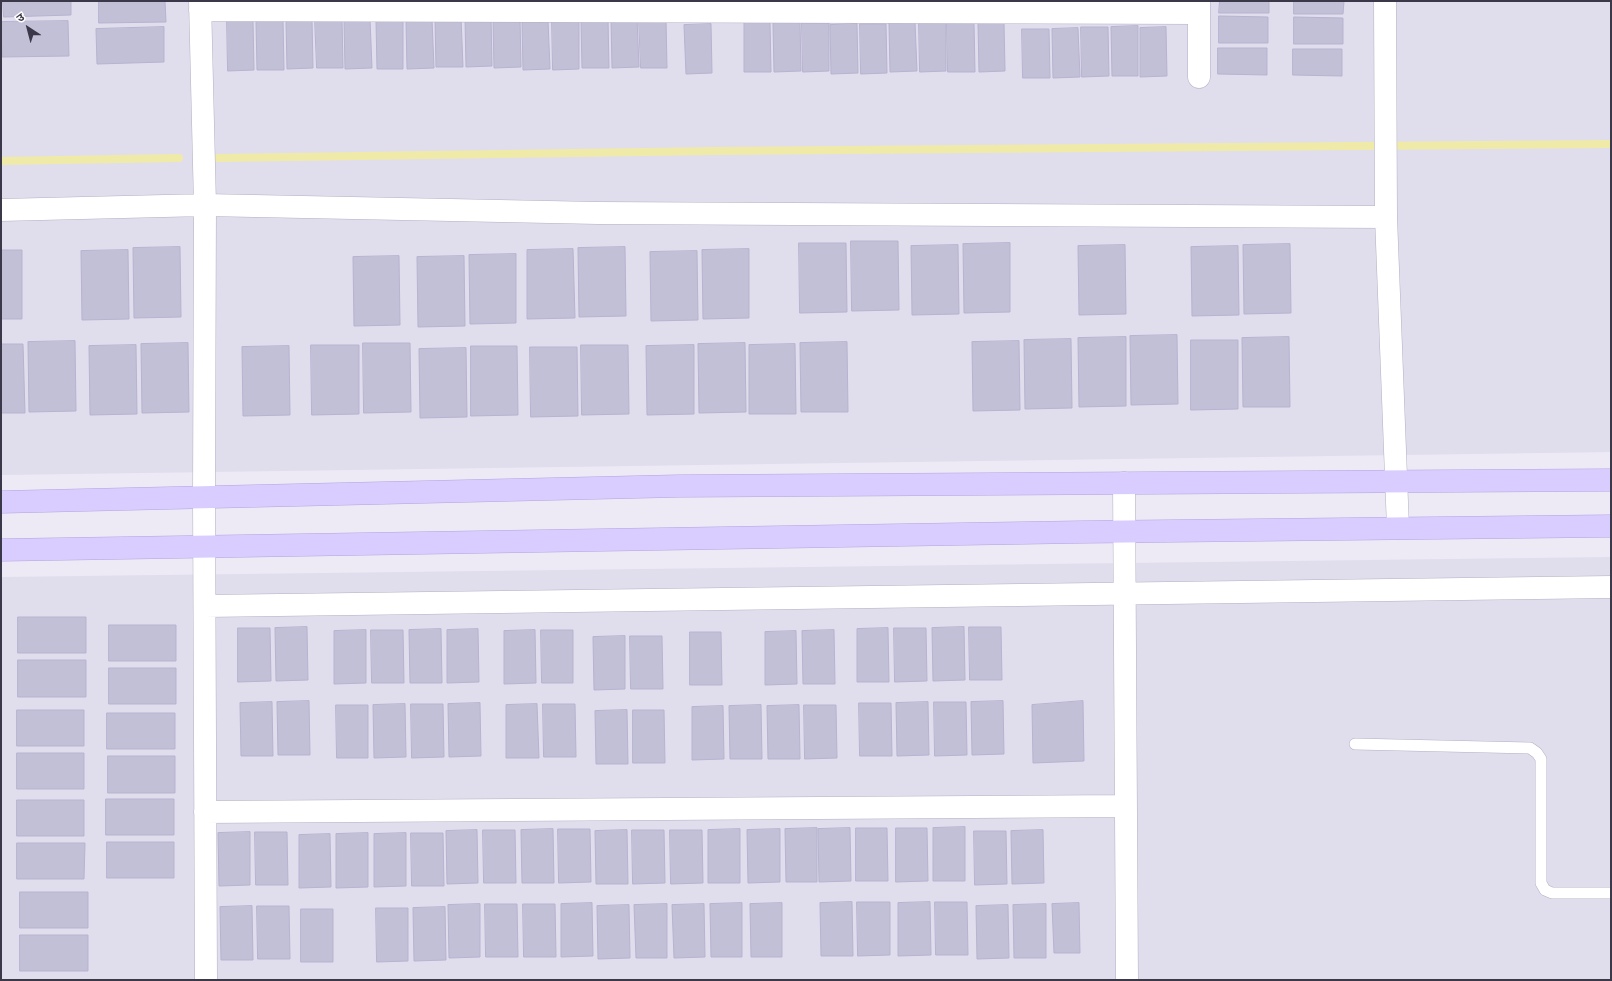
<!DOCTYPE html>
<meta charset="utf-8">
<style>
body{margin:0}
#map{position:relative;width:1612px;height:981px;overflow:hidden;background:#edeaf5;font-family:Signika,"Noto Sans Devanagari",sans-serif}
canvas{display:block}
.frame{position:absolute;inset:0;border:2px solid #3a3849;pointer-events:none}
.north{position:absolute;left:8px;top:8px;width:40px;height:40px;-webkit-text-stroke:3px #fff;paint-order:stroke;rotate:324deg;font-size:11px;font-weight:700;line-height:16px;text-align:center;color:#3a3849}
.north::after{content:'';display:block;margin:auto;width:14px;height:18px;background:#3a3849;clip-path:polygon(50% 0,100% 100%,50% 72%,0 100%)}
</style>
<div id="map">
<canvas width="1612" height="981"></canvas>
<div class="frame"></div>
<div class="north">उ</div>
</div>
<script>
const c = document.querySelector('canvas').getContext('2d');
c.lineJoin = 'round';
function paint(path, color) { c.fillStyle = color; c.fill(path, 'evenodd'); }
function stroke(path, color, width, dash) { c.strokeStyle = color; c.lineWidth = width; c.lineCap = dash ? 'butt' : 'round'; c.setLineDash(dash || []); c.stroke(path); }
paint(new Path2D(`
 M1,1H1611V452L1,475Z
 M1611,557V980H1V577Z`), '#e0dded');
stroke(new Path2D(`
 M218,158L715,151L1611,144
 M1,161L179,158`), '#f0eaa9', 8);
const building = new Path2D(`
 M3,1H71V15L4,17Z
 M99,1H165L166,22L99,23Z
 M1220,1H1269V13H1219Z
 M1294,1H1344L1343,14H1294Z
 M1219,16L1268,17V43H1219Z
 M461,17L463,67H436L435,18Z
 M491,17L492,66L466,67L465,18Z
 M1294,17L1343,18V44H1294Z
 M520,18L521,67L494,68L493,19Z
 M608,18L609,68H582L581,19Z
 M637,18L639,67L612,68L611,19Z
 M312,19L313,68L287,69L286,20Z
 M315,19H342L343,68H317Z
 M370,19L372,68L345,69L344,20Z
 M403,19V69H377L376,20Z
 M432,19L434,68L407,69L406,20Z
 M639,19H666L667,68H641Z
 M283,20L284,70H257L256,21Z
 M548,20L550,69L523,70L522,21Z
 M552,20H579V69L553,70Z
 M68,21L69,56L2,57L1,22Z
 M227,21H253L254,70L228,71Z
 M770,22L771,72H744V23Z
 M800,22L801,71L774,72L773,23Z
 M915,22L917,71L890,72L889,23Z
 M919,22H946V71L920,72Z
 M1004,22L1005,71L979,72L978,23Z
 M802,23H829V71L803,72Z
 M947,23H974L975,72H948Z
 M711,24L712,73L686,74L684,25Z
 M857,24L858,73L831,74L830,25Z
 M860,24H886L887,73L861,74Z
 M1138,26V76H1112L1111,27Z
 M164,27V62L97,64L96,29Z
 M1081,27H1108L1109,76L1082,77Z
 M1166,27L1167,76L1140,77V28Z
 M1078,28L1080,77L1053,78L1052,29Z
 M1022,29H1049L1050,78H1023Z
 M1218,48H1267V75L1218,74Z
 M1293,49H1342V76L1293,75Z
 M851,241H898L899,310L852,311Z
 M799,243H846L847,312L800,313Z
 M1010,243V312L964,313L963,244Z
 M1290,244L1291,313L1244,314L1243,245Z
 M958,245L959,314L912,315L911,246Z
 M1125,245L1126,314L1079,315L1078,246Z
 M1238,246L1239,315L1192,316L1191,247Z
 M180,247L181,317L134,318L133,248Z
 M625,247L626,316L579,317L578,248Z
 M573,249L575,318L527,319V250Z
 M749,249V318L703,319L702,250Z
 M1,250H22V319H1Z
 M128,250L129,319L82,320L81,251Z
 M697,251L698,320L651,321L650,252Z
 M516,254V323L470,324L469,255Z
 M399,256L400,325L354,326L353,257Z
 M464,256L465,326L418,327L417,257Z
 M1177,335L1178,404L1131,405L1130,336Z
 M1126,337V406L1079,407L1078,338Z
 M1289,337L1290,407H1243L1242,338Z
 M1071,339L1072,408L1025,409L1024,340Z
 M1191,340H1238V409L1191,410Z
 M75,341L76,411L29,412L28,342Z
 M1019,341L1020,410L973,411L972,342Z
 M847,342L848,412H801L800,343Z
 M188,343L189,412L142,413L141,344Z
 M363,343H410L411,412L364,413Z
 M745,343L746,412L699,413L698,344Z
 M1,344H23L25,413H1Z
 M795,344L796,414H749V345Z
 M136,345L137,414L90,415L89,346Z
 M311,345H359V414L312,415Z
 M581,345H628L629,414L582,415Z
 M694,345V414L647,415L646,346Z
 M289,346L290,415L243,416L242,347Z
 M471,346H517L518,415L471,416Z
 M530,347H577L578,416L531,417Z
 M466,348L467,417L420,418L419,349Z
 M18,617H86V653H18Z
 M109,625H176V661H109Z
 M307,627L308,680L276,681L275,628Z
 M964,627L965,680L933,681L932,628Z
 M969,627H1001L1002,680H970Z
 M238,628H270L271,681L238,682Z
 M888,628L889,682H857V629Z
 M894,628H926L927,681L895,682Z
 M441,629L442,683H410L409,630Z
 M478,629L479,682L447,683V630Z
 M366,630V683L334,684V631Z
 M371,630H403L404,683H372Z
 M535,630L536,683L504,684V631Z
 M541,630H573V683H542Z
 M834,630L835,684H803L802,631Z
 M796,631L797,684L765,685V632Z
 M690,632H721L722,685H690Z
 M625,636V689L594,690L593,637Z
 M630,636H662L663,689H631Z
 M18,660H86V697H18Z
 M109,668H176V704H109Z
 M309,701L310,755H278L277,702Z
 M1003,701L1004,754L972,755L971,702Z
 M1083,701L1084,761L1033,763L1032,705Z
 M272,702L273,756H241L240,703Z
 M928,702L929,755L897,756L896,703Z
 M934,702H966L967,755L935,756Z
 M480,703L481,756L449,757L448,704Z
 M859,703H891L892,756H860Z
 M405,704L406,757L374,758L373,705Z
 M411,704H443L444,757L412,758Z
 M537,704L539,758H506V705Z
 M543,704H575L576,757H544Z
 M336,705H368V758H337Z
 M761,705L762,759H730L729,706Z
 M799,705L800,759H768L767,706Z
 M804,705H836L837,758L805,759Z
 M723,706L724,759L692,760V707Z
 M17,710H84V746H17Z
 M627,710L628,764H596L595,711Z
 M633,710H664L665,763H633Z
 M107,713H175V749H107Z
 M17,753H84V789H17Z
 M108,756H175V793H108Z
 M106,799H174V835H106Z
 M17,800H84V836H17Z
 M965,827V881H933V828Z
 M817,828V882H786L785,829Z
 M850,828L851,881L819,882L818,829Z
 M856,828H887L888,881H856Z
 M896,828H927L928,881L896,882Z
 M553,829L554,883H522L521,830Z
 M558,829H590L591,882L559,883Z
 M740,829V883H708V830Z
 M780,829V882L748,883L747,830Z
 M477,830L478,883L447,884L446,831Z
 M483,830H515L516,883H484Z
 M627,830L628,884H596L595,831Z
 M632,830H664L665,883L633,884Z
 M670,830H702L703,883L671,884Z
 M1043,830L1044,883L1012,884L1011,831Z
 M974,831H1006L1007,884L975,885Z
 M250,832V885L219,886L218,833Z
 M255,832H287L288,885H256Z
 M368,833V887L336,888V834Z
 M406,833V886L374,887V834Z
 M411,833H443L444,886H412Z
 M330,834L331,887L299,888V835Z
 M107,842H174V878H107Z
 M17,843H85L84,879H17Z
 M20,892H88V928H20Z
 M852,902L853,956H821L820,903Z
 M857,902H890V955L858,956Z
 M930,902L931,955L898,956V903Z
 M935,902H967L968,955H936Z
 M592,903L593,956L561,957V904Z
 M742,903V957H711L710,904Z
 M782,903V957H751L750,904Z
 M1079,903L1080,953H1054L1052,904Z
 M480,904V957L449,958L448,905Z
 M485,904H517L518,957H486Z
 M523,904H555L556,957H524Z
 M667,904V958H636L634,905Z
 M704,904L705,957L674,958L672,905Z
 M1046,904V958H1014L1013,905Z
 M629,905L630,958L598,959L597,906Z
 M1008,905L1009,958L977,959L976,906Z
 M252,906L253,960H221L220,907Z
 M257,906H289L290,959H258Z
 M445,907L446,960L414,961L413,908Z
 M376,908H408V961L377,962Z
 M301,909H333V962H301Z
 M20,935H88V971H20Z`);
paint(building, '#c2c0d6');
stroke(building, '#b7b3d1', 1);
const lane = new Path2D(`
 M1355,744L1530,748L1537,753L1541,759V883L1545,890L1552,893H1611`);
const street = new Path2D(`
 M200,1L205,205L204,498L206,980
 M1385,1L1386,217L1398,528
 M200,10L1199,13
 M1199,77V1
 M1,210L205,205L598,213L1386,217
 M1124,483L1127,980
 M205,606L1611,587
 M205,812L1126,806`);
const secondary = new Path2D(`
 M1,502L679,486L1611,480
 M1,550L1082,532L1611,526`);
stroke(lane, '#b3b0c3', 12);
stroke(street, '#b3b0c3', 23);
stroke(secondary, '#b2a4e0', 23);
stroke(lane, '#fff', 11);
stroke(street, '#fff', 22);
stroke(secondary, '#d9ccfe', 22);
</script>
